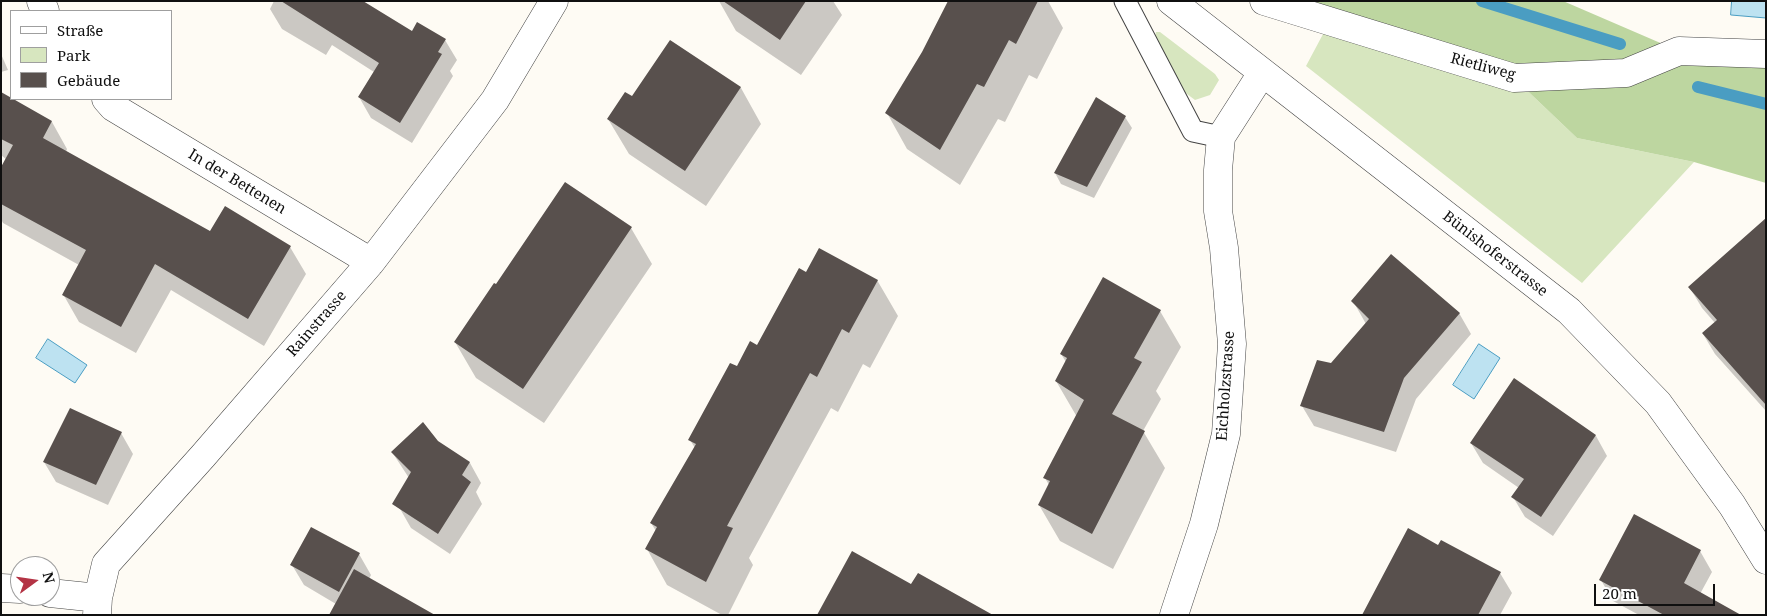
<!DOCTYPE html>
<meta charset="utf-8">
<style>
body{margin:0}
#map{position:relative;width:1767px;height:616px;overflow:hidden;background:#fefbf4;font-family:"Noto Serif",serif}
canvas{display:block}
.frame{position:absolute;inset:0;border:2px solid #101010;pointer-events:none}
.legend{position:absolute;left:10px;top:10px;width:162px;height:90px;box-sizing:border-box;background:#fff;border:1px solid #9f9f9f;margin:0;padding:6px 9px;list-style:none;font-size:15px;color:#101010}
.legend li{display:flex;align-items:center;gap:10px;height:25px}
.legend b{width:25px;border:1px solid #9f9f9f}
.north{position:absolute;left:10px;top:556px;width:50px;height:50px;box-sizing:border-box;background:#fff;border:1px solid #9f9f9f;border-radius:50%;rotate:76deg;font-size:14px;font-weight:700;line-height:20px;text-align:center;color:#101010}
.north::after{content:'';display:block;margin:auto;width:18px;height:22px;background:#b43445;clip-path:polygon(50% 0,100% 100%,50% 72%,0 100%)}
.scale{position:absolute;left:1594px;top:584px;width:121px;height:22px;box-sizing:border-box;border:2px solid #101010;border-top:0;padding-left:6px;font-size:15px;line-height:18px;white-space:nowrap;color:#101010;-webkit-text-stroke:4px #fff;paint-order:stroke}
</style>
<div id="map">
<canvas width="1767" height="616"></canvas>
<div class="frame"></div>
<ul class="legend">
<li><b style="height:6px;background:#fff"></b>Straße</li>
<li><b style="height:14px;background:#d7e6bf"></b>Park</li>
<li><b style="height:14px;background:#58504d"></b>Gebäude</li>
</ul>
<div class="north">N</div>
<div class="scale">20 m</div>
</div>
<script>
const c = document.querySelector('canvas').getContext('2d');
c.lineJoin = 'round';
function paint(path, color) { c.fillStyle = color; c.fill(path, 'evenodd'); }
function stroke(path, color, width, dash) { c.strokeStyle = color; c.lineWidth = width; c.lineCap = dash ? 'butt' : 'round'; c.setLineDash(dash || []); c.stroke(path); }
function write(font, color, halo, rows, align = 'center') {
  c.font = font + ' "Noto Serif",serif'; c.lineWidth = 5; c.setLineDash([]); c.textBaseline = 'middle'; c.strokeStyle = halo; c.fillStyle = color; for (const [text, x, y, turn = 0] of rows) {
    c.save(); c.translate(x, y); c.rotate((+turn || 0) * Math.PI / 180); c.textAlign = isNaN(turn) ? turn : align; if (halo) c.strokeText(text, 0, 0); c.fillText(text, 0, 0); c.restore();
  }
}
paint(new Path2D(`
 M1330,21L1514,78L1577,138L1694,162L1582,283L1306,66Z
 M1156,32H1160L1215,74L1219,80L1210,95L1195,100L1179,88L1155,37Z`), '#d7e6bf');
paint(new Path2D(`
 M1264,1H1563L1679,51L1766,54V183L1694,162L1577,138L1514,78Z`), '#bdd6a0');
const water = new Path2D(`
 M1732,1H1766V18L1731,15Z
 M48,339L87,365L75,383L36,358Z
 M1479,344L1500,358L1474,399L1453,385Z`);
paint(water, '#bde2f1');
stroke(water, '#4a9dc2', 1);
paint(new Path2D(`
 M274,1H361L412,33L445,40L457,60L450,71L453,76L412,143L371,118L359,97L374,72L332,45L326,55L282,29L270,9Z
 M719,1H833L842,15L801,75L736,31Z
 M950,1H1048L1063,28L1037,79L1029,75L1005,122L998,119L960,185L907,149L887,113L923,53Z
 M671,41L741,88L761,124L706,206L629,154L608,119L632,98Z
 M1,54L8,70L1,72Z
 M1,105L52,122L67,149L66,152L211,233L290,247L306,274L264,346L171,290L136,353L79,322L63,294L79,265L3,223L1,219V170L7,160L1,155Z
 M1125,117L1132,128L1094,198L1061,184L1055,173Z
 M631,228L652,264L544,423L476,378L455,342L497,286Z
 M1766,245V411L1715,354L1703,334L1715,323L1702,308L1690,288Z
 M807,273L877,280L898,316L870,368L863,364L838,412L831,408L749,558L753,565L728,615H722L667,585L647,549L656,531L651,523L695,448L690,440L737,368L758,346Z
 M1104,279L1160,311L1181,347L1156,391L1161,399L1143,431L1165,468L1113,569L1060,541L1039,505L1049,485L1045,478L1077,417L1056,381L1066,362L1061,354Z
 M1353,301L1459,313L1471,334L1416,399L1396,452L1314,426L1302,406L1331,365L1366,324Z
 M121,433L133,454L108,505L56,482L44,462Z
 M1596,436L1607,456L1553,536L1525,517L1513,497L1519,488L1483,463L1471,443Z
 M437,442L470,463L481,483L476,492L482,504L450,554L411,528L399,507L409,478L392,452Z
 M1439,546L1500,573L1512,593L1500,615H1364Z
 M1700,551L1712,572L1700,594L1737,615H1639L1613,601L1601,580Z
 M359,554L371,575L369,579L336,604L304,585L292,565Z`), '#0003');
stroke(new Path2D(`
 M1482,1L1620,44
 M1698,87L1766,104`), '#4a9dc2', 12);
paint(new Path2D(`
 M281,1H363L412,31L417,22L446,39L438,52L442,54L400,123L358,97L379,63Z
 M723,1H806L780,40Z
 M948,1H1038L1016,44L1009,40L984,87L977,84L940,150L885,113L922,52Z
 M670,40L741,87L685,171L607,119L625,92L632,96Z
 M1,92L52,121L43,138L210,231L225,206L291,246L248,319L155,264L121,327L62,295L86,250L1,204V167L13,145L1,139Z
 M1096,97L1126,116L1087,187L1054,173Z
 M565,182L632,227L523,389L454,342L494,283L496,284Z
 M1766,218V405L1702,333L1717,320L1688,287Z
 M819,248L878,280L849,333L842,329L817,377L810,373L727,526L733,528L706,582L645,549L657,527L650,523L696,444L688,440L730,363L737,366L750,341L757,345L799,268L806,272Z
 M1391,254L1460,313L1404,378L1384,432L1300,406L1317,360L1331,363L1369,319L1351,301Z
 M1103,277L1161,310L1134,358L1142,362L1112,414L1145,431L1092,534L1038,505L1050,481L1043,478L1084,400L1055,381L1067,358L1060,354Z
 M1514,378L1596,435L1541,517L1511,497L1524,479L1470,443Z
 M70,408L122,432L96,485L43,462Z
 M423,422L438,441L470,462L462,475L471,482L438,534L392,504L411,472L391,452Z
 M1634,514L1701,550L1684,583L1741,615H1664L1599,580Z
 M311,527L360,553L339,592L290,565Z
 M1408,528L1438,545L1441,540L1501,572L1478,615H1362Z
 M852,551L911,584L918,573L993,615H817Z
 M354,569L435,615H329Z`), '#58504d');
const service = new Path2D(`
 M1125,1L1193,131L1221,137`);
const minor = new Path2D(`
 M41,1L45,11
 M1171,1L1569,311L1658,403L1732,505L1766,560
 M1264,1L1514,78L1626,73L1679,51L1766,54
 M106,99L113,107L371,262
 M1,588L20,589
 M50,593L98,598
 M97,615L98,598L106,564L203,456L371,262L495,100L554,1
 M1174,615L1204,524L1226,434L1232,344L1224,248L1218,211V170L1221,137L1262,73`);
stroke(service, '#434343', 23);
stroke(minor, '#434343', 29);
stroke(service, '#fff', 21);
stroke(minor, '#fff', 28);
write('15px', '#101010', '#fff', [
 ["Rietliweg",1483,67,15],
 ["In der Bettenen",237,182,31],
 ["Bünishoferstrasse",1495,254,38],
 ["Rainstrasse",317,324,-49],
 ["Eichholzstrasse",1226,386,-86]
]);
</script>
